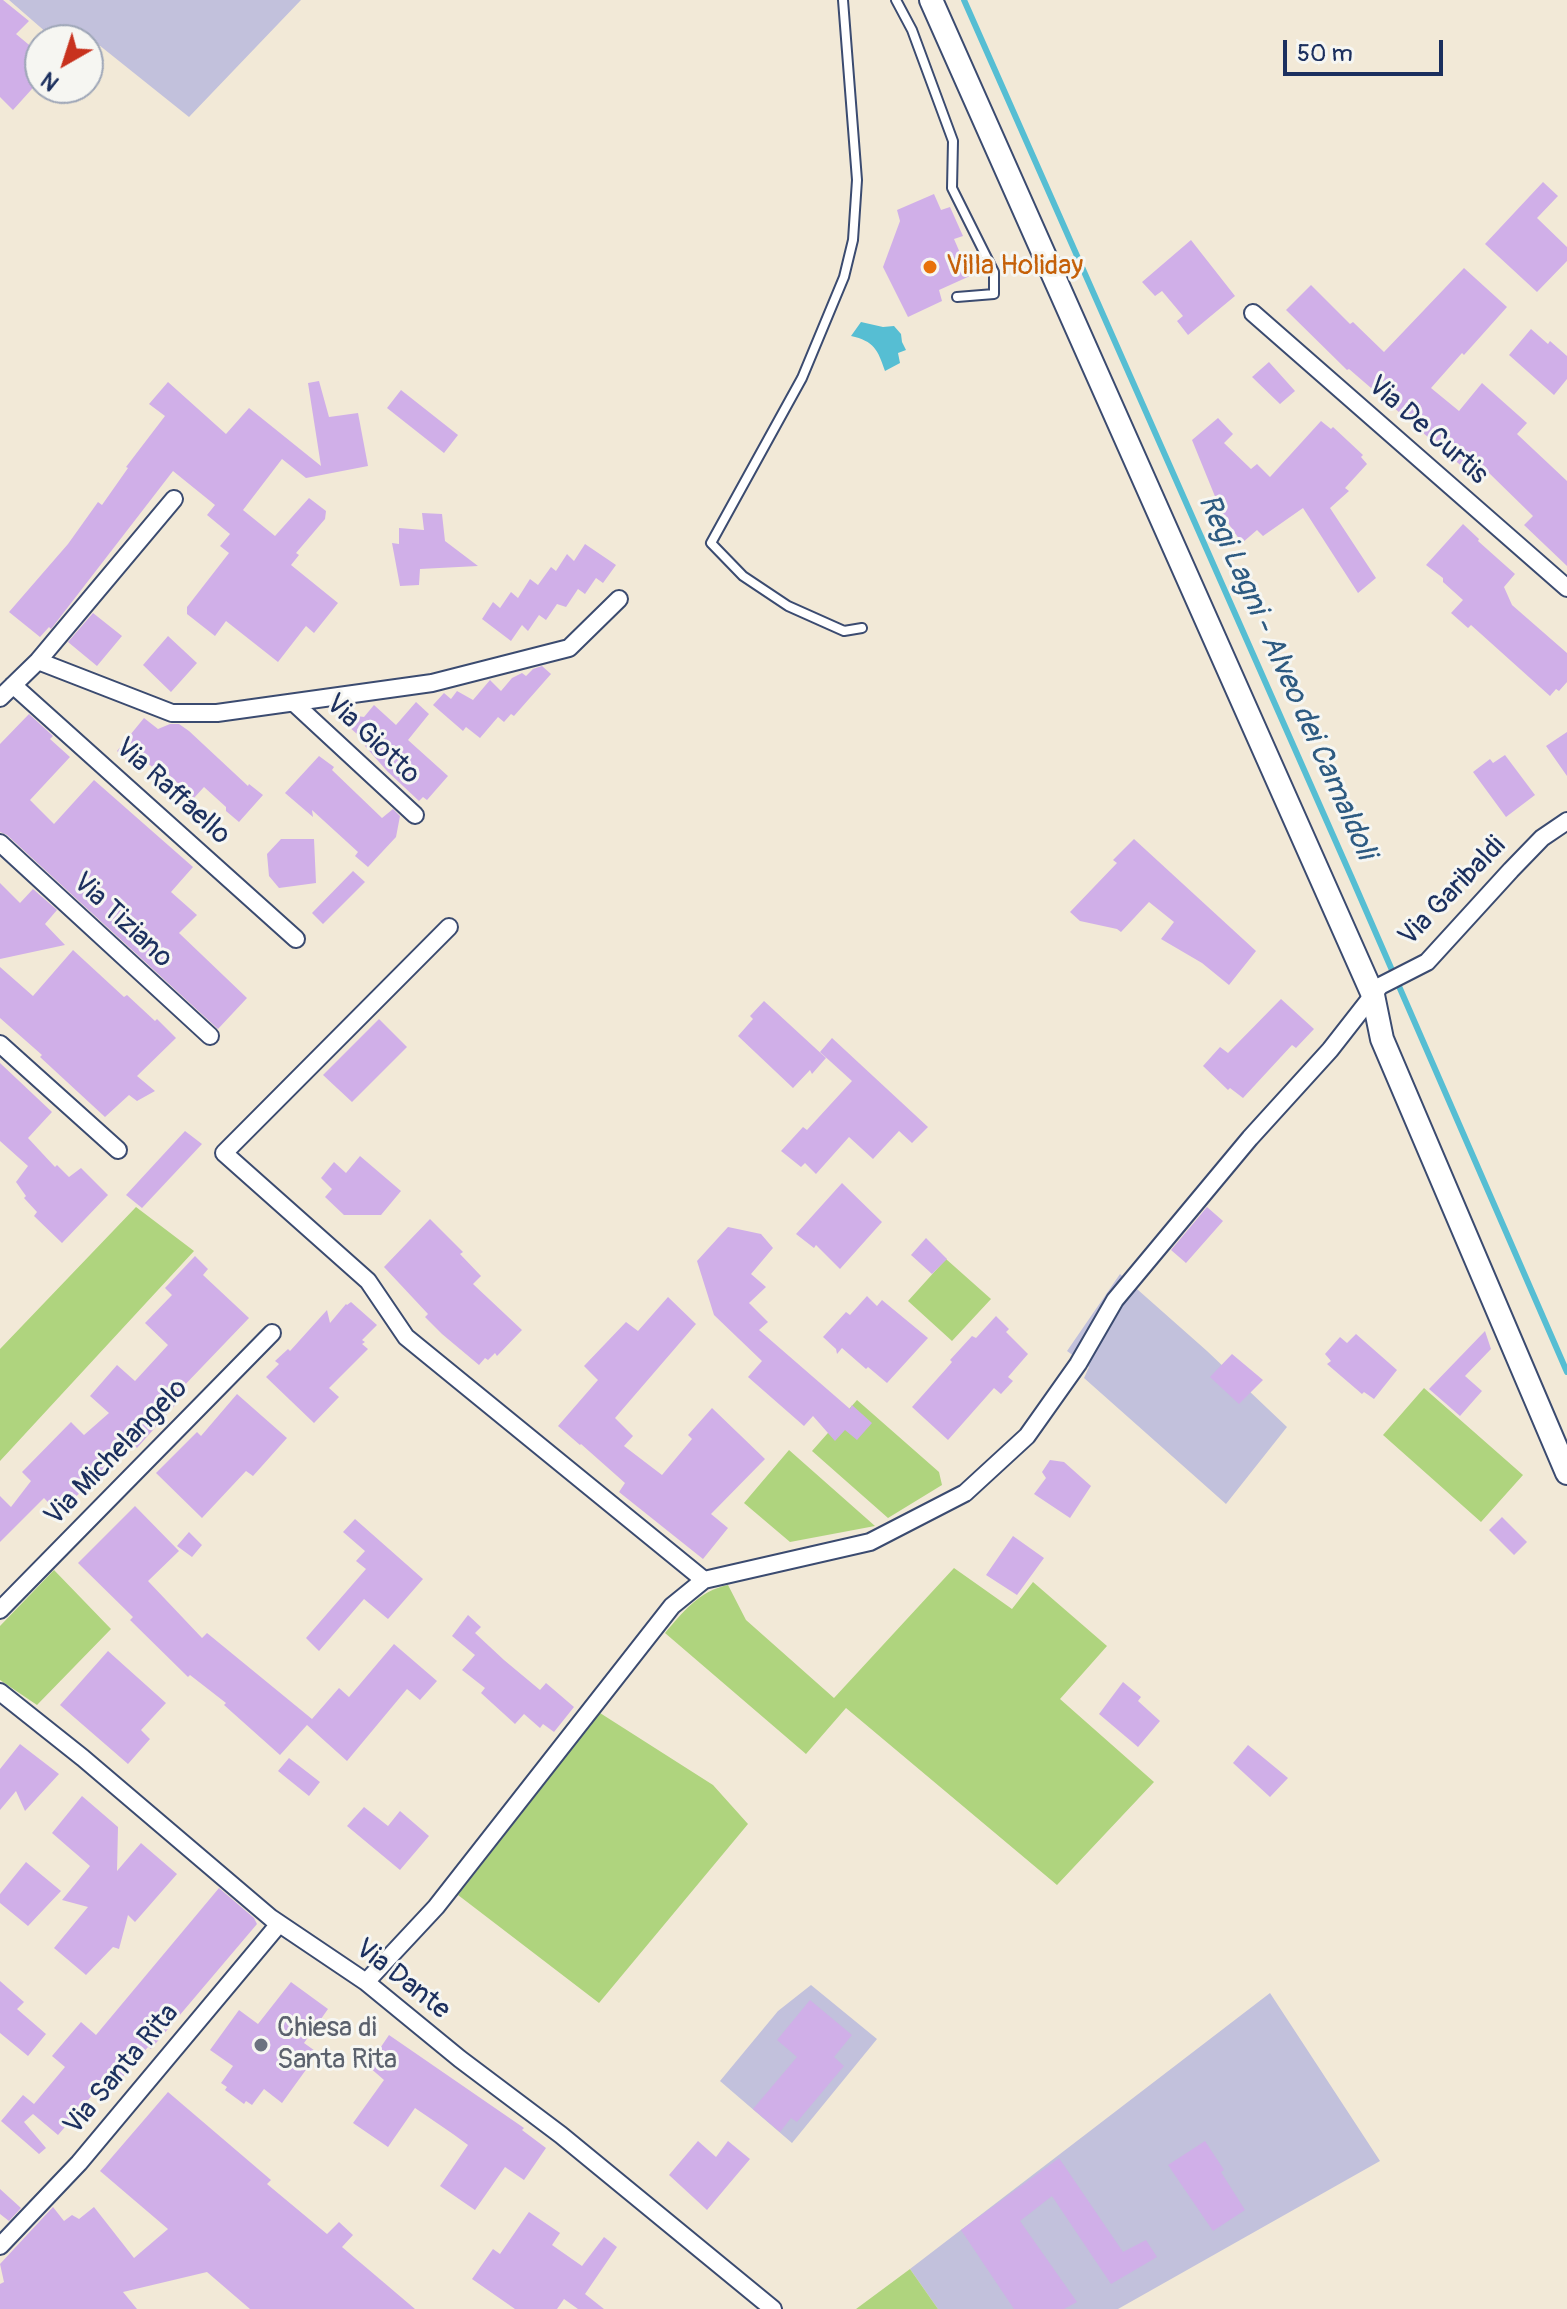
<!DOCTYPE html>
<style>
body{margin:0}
#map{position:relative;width:1567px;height:2309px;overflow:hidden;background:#f2e9d7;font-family:Pangolin,sans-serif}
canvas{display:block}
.north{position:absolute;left:24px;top:24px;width:80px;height:80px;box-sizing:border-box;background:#f6f6f2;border:2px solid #9ea6b7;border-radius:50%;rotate:219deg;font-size:22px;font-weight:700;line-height:32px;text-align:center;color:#1b2f5e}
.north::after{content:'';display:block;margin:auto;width:28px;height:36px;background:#c8321e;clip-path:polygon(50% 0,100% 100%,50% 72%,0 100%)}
.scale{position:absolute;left:1283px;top:40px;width:160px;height:36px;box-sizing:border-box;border:4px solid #1b2f5e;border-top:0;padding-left:10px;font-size:24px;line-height:28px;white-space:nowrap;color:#1b2f5e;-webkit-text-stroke:6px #f6f6f2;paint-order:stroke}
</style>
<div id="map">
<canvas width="1567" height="2309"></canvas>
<div class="north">N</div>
<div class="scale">50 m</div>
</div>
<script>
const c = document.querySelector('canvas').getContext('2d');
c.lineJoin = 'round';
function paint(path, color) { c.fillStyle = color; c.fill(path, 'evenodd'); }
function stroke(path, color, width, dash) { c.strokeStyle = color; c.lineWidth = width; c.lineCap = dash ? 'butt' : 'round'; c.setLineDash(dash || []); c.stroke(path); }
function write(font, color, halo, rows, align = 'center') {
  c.font = font + ' Pangolin,sans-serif'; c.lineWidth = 6; c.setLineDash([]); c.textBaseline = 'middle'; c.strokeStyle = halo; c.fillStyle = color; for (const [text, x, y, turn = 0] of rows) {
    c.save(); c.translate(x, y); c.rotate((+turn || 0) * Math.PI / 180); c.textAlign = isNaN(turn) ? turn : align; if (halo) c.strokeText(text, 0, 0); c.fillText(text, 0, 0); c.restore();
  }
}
paint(new Path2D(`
 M9,0H301L189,117L89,37L86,40H55Z
 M1120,1274L1207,1351L1287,1427L1226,1504L1084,1378L1089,1367L1067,1351Z
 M811,1985L877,2039L792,2143L720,2081L778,2011Z
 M1270,1993L1380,2161L1118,2309H938L910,2269Z`), '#c2c1dc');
paint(new Path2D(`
 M136,1207L194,1251L0,1461V1349Z
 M946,1259L991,1299L952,1341L908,1301Z
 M1424,1388L1523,1475L1481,1522L1383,1435Z
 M857,1400L939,1472L942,1485L888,1518L812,1451Z
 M789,1450L875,1526L790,1542L744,1503Z
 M954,1568L1012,1609L1033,1582L1107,1646L1060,1699L1154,1782L1057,1885L846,1708L806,1754L665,1633C683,1612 699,1591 728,1585L746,1620L834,1698Z
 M54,1570L111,1629L37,1705L0,1680V1626Z
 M600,1713L713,1785L748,1824L599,2003L458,1895Z
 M910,2269L938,2309H856Z`), '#afd47e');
paint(new Path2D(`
 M861,322L883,327L894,326L901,334L902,342L906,350L898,353L900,363L885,371C878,350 874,341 851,336Z`), '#56bed3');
stroke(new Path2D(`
 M964,0L1351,876L1567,1372`), '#56bed3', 6);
paint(new Path2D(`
 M0,0H3L29,21L16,34L40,54V80L13,110L0,97Z
 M1543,182L1558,196L1537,218L1567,247V261L1537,292L1485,244Z
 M934,194L941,210L950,207L963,236L954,239L970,276L939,290L942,301L908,317L883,267L900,221L897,210Z
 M1191,240L1235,296L1188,335L1177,321L1183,316L1162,291L1155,296L1142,282Z
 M1464,268L1507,307L1464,355L1462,353L1431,388L1459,411L1482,383L1527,423L1517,434L1567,481V566L1524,525L1533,516L1488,472L1480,482L1349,369L1347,370L1286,310L1311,285L1350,324L1353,322L1384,352Z
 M1531,329L1548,344L1550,341L1567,356V379L1554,395L1509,355Z
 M1269,362L1295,391L1280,404L1252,377Z
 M319,381L329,417L358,413L368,466L306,478L282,459L243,510L275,536L309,498L326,511L325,519L296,553L299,555L291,565L338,603L314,633L306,626L278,662L226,621L215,636L187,614V607L229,553L220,546L230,534L207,515L215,505L173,471L51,629L49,627L40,637L9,612L68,544L98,502L102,505L128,468L126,467L165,416L149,404L168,382L226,434L249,408L321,466L308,383Z
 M401,390L458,435L444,453L387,408Z
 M1218,418L1233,434L1224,443L1251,469L1257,464L1270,477L1321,421L1331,429L1333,427L1363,455L1361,457L1367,464L1345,488L1349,491L1330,508L1376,578L1358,593L1303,508L1263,536L1257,530L1242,543L1223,516L1192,440Z
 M422,513L442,514L445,541L478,566L420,569L419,585L400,586L392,543L399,544V528L424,530Z
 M1463,524L1479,539L1478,541L1515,574L1504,587L1512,605L1567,653V682L1559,691L1556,689L1550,696L1471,625L1468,628L1451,613L1463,600L1443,582V578L1426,565Z
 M585,544L616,565L603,583L596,578L585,594L578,589L566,607L557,604L546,620L539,615L528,631L522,625L511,641L482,619L493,602L500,608L511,592L518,598L530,579L538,585L551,567L556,571L567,554L574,561Z
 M93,613L122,636L97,666L68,642Z
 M168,636L197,663L171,692L143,665Z
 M542,666L551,674L514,716L511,714L504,722L498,717L480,738L466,727L463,731L433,705L444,693L451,699L457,691L473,700L490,680L501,691L512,678L522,673L526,676L533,669Z
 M416,702L429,714L408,740L448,776L427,800L423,797L419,801L387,771L365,746L367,743L348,726L357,716L364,717L374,705L396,725Z
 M29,714L53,736L50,739L70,757L30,800L54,824L94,780L193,867L171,892L197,915L179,933L247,998L218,1029L7,835L0,832V744Z
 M144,718L158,729L170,724H179L189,731L248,786L249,784L263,795L239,822L226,811V807L204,787L194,798L158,765L155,769L146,762L138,770L117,751Z
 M1567,732V776L1546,746Z
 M1505,755L1535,795L1506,817L1473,772L1490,759L1493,763Z
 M319,756L334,767L332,770L382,818L393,809L400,816L396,837L368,867L355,856L358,852L312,810L313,817L285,793Z
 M281,839H314L316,883L279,888L269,876L267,854Z
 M1134,839L1256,951L1229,985L1202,963L1161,939L1174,922L1149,902L1121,932L1117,929L1080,921L1070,912L1117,863L1113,860Z
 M353,871L365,882L323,924L312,913Z
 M0,883L20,903L33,889L57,910L45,924L65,945L0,959Z
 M73,950L124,997L127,995L155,1021L157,1019L176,1038L137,1076L155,1091L137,1101L129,1095L105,1117L40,1057L42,1055L0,1018V967L33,996Z
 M1281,999L1314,1029L1296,1048L1292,1045L1243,1098L1230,1088L1228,1090L1203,1066L1220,1047L1228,1053Z
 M764,1001L826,1058L812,1074L810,1070L793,1088L738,1036L753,1019L750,1016Z
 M379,1019L407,1047L352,1102L323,1075Z
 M832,1038L928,1127L912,1143L899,1131L873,1159L849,1137L816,1174L805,1163L801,1167L781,1151L803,1127L807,1130L852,1081L820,1052Z
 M0,1063L52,1112L28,1138L55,1167L57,1165L69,1177L81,1168L108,1195L62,1243L34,1216L37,1212L24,1198L26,1196L16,1182L28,1166L0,1141Z
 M185,1131L202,1144L142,1208L126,1195Z
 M360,1156L401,1191L381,1215H344L325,1197L332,1189L321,1178L334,1162L346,1173Z
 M842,1183L882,1222L840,1269L816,1245L814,1248L796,1234Z
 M1207,1207L1223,1221L1186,1263L1171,1250Z
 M430,1219L463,1252L460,1254L481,1276L473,1284L522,1330L497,1356L495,1353L488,1360L485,1358L479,1365L442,1334L425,1317L428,1314L384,1267Z
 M728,1227L761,1234L773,1248L751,1274L766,1287L749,1303L768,1322L759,1330L850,1409L852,1405L872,1423L857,1440L845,1430L835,1441L813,1416L804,1426L748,1377L762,1361L714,1315L697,1261Z
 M926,1238L947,1259L932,1274L911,1255Z
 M195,1256L208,1269L203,1275L249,1318L179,1391L184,1395L137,1448L130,1441L104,1467L105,1470L58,1513L44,1498L0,1542V1496L11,1507L31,1481L22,1472L71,1422L84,1435L109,1413L90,1396L117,1365L135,1381L168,1345L145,1323L172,1295L165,1288Z
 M867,1296L877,1306L882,1300L928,1338L887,1383L868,1367L866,1369L842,1348L837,1354L836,1349L823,1337L846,1312L850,1315Z
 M668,1297L696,1324L615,1418L633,1436L624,1446L662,1475L692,1439L688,1435L712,1408L765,1459L711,1514L728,1528L703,1559L619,1492L625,1483L581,1444L580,1445L558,1426L598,1380L584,1366L626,1322L638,1331Z
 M351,1302L377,1325L362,1340L365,1342L362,1344L368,1349L329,1388L339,1397L314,1423L266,1377L279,1364L275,1361L288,1349L290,1351L327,1310L330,1323L346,1304L347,1305Z
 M996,1316L1009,1329L1006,1332L1028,1354L1008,1377L1013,1381L1001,1394L994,1388L948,1440L912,1407L946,1369L952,1362L950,1360L972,1336L976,1338Z
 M1485,1331L1491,1349L1465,1376L1482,1391L1460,1416L1429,1389Z
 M1356,1334L1397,1370L1374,1399L1364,1392L1362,1394L1327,1364L1331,1361L1325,1354L1340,1337L1347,1343Z
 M1232,1354L1263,1380L1239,1404L1210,1377Z
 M237,1394L287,1438L253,1476L246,1471L202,1518L156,1473L197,1432L201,1436Z
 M1050,1460L1064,1462L1091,1486L1070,1518L1034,1494L1046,1478L1042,1472Z
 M135,1506L179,1551L148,1581L202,1638L207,1633L312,1719L339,1688L349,1697L394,1644L437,1681L420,1700L407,1689L347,1761L307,1725L280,1755L224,1705L226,1703L190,1675L188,1677L130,1620L133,1617L78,1563Z
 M1502,1517L1527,1542L1514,1555L1489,1530Z
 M355,1519L423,1579L388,1619L364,1599L319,1651L306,1638L366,1569L356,1561L365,1551L343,1532Z
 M189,1532L202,1545L192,1557L177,1546Z
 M1013,1536L1044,1558L1017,1595L986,1575Z
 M468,1615L481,1627L475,1633L504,1660L540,1690L546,1683L574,1707L554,1732L543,1724L540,1728L524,1714L515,1724L481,1693L485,1688L462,1670L475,1655L452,1636Z
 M108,1651L166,1703L141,1730L150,1739L128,1764L60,1705Z
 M1123,1682L1141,1697L1138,1701L1160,1721L1138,1747L1099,1714Z
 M20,1744L59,1774L25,1811L16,1791L0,1810V1769Z
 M1248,1745L1288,1778L1270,1797L1233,1763Z
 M289,1758L320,1782L309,1796L278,1771Z
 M82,1796L118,1827L117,1871L141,1843L177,1874L135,1922L128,1915L119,1949L113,1947L86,1975L54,1948L88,1907L62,1900L90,1866L52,1833Z
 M364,1807L388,1826L400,1811L429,1836L400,1870L347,1826Z
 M26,1862L61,1891L28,1926L0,1903V1894Z
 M219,1888L254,1918L257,1924L151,2049L148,2047L116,2085L107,2078L58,2135L33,2114L24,2122L46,2148L39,2154L1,2121L23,2095L34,2104L65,2067L52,2056L81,2022L96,2035Z
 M0,1981L24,2002L17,2009L46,2034L28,2056L0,2033Z
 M291,1982L328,2009L304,2043L318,2053L282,2103L264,2089L252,2105L246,2101L244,2104L225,2090L227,2087L221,2083L233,2066L210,2050L239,2010L258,2024Z
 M810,2000L852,2035L834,2057L844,2066L797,2122L791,2118L780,2132L753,2109L797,2057L777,2040Z
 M389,2035L524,2128L522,2130L546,2148L524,2180L505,2167L475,2210L440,2186L468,2145L453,2134L415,2108L388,2147L353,2123L384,2080L368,2066Z
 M168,2092L271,2180L267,2184L327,2234L339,2222L353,2235L342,2247L415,2309H250L207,2272L123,2292L137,2309H0V2284L4,2282L0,2264L53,2207L64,2221L72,2215L79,2219L94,2207L134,2258L168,2229L100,2171Z
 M698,2141L716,2157L728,2141L750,2159L707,2210L669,2175Z
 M1205,2141L1224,2170L1221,2172L1245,2210L1213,2231L1168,2165Z
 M1059,2158L1123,2252L1146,2240L1157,2257L1111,2284L1052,2196L1020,2221L1077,2302L1064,2309H1014L961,2230Z
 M0,2189L21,2208L9,2221L0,2214Z
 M529,2212L560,2233L552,2245L582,2266L604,2237L617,2247L585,2294L604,2309H578L564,2299L557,2309H515L472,2279L493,2249L500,2254Z`), '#d0afe8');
const service = new Path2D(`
 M843,0L857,180L853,240L844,277L802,378L711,543L743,576L788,606L844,631L862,628
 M896,0L912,30L953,141L952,188L994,272V294L957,297`);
const minor = new Path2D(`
 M1253,313L1567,588
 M38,661L172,713H217L432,683L569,648L619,599
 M13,685L296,939
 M0,698L38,661L174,499
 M294,703L415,815
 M0,843L210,1036
 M449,927L224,1153L368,1281L406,1337L704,1580
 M0,1044L118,1150
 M0,1610L272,1333
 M0,1692L83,1758L271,1918L366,1982L460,2059L561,2135L773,2309
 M366,1982L436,1907L672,1606L704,1580L870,1542L965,1493L1027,1436L1078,1364L1115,1300L1250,1138L1330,1050L1380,986L1427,962L1511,870L1542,838L1567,821
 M0,2246L79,2163L279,1924`);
const tertiary = new Path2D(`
 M931,0L1373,995L1382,1039L1567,1473`);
stroke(service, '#3b4b70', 12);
stroke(minor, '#3b4b70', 20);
stroke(tertiary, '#3b4b70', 26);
stroke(service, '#fff', 8);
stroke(minor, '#fff', 16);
stroke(tertiary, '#fff', 22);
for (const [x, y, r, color] of [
 [930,267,8,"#e8710a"],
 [261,2045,8,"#6b7280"]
]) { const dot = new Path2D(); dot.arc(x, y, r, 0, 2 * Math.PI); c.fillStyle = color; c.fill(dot); stroke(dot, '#f6f6f2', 3); }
write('28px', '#c56008', '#f6f6f2', [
 ["Villa Holiday",946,267]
], 'left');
write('28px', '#1b2f5e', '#f6f6f2', [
 ["Via De Curtis",1427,431,41],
 ["Via Giotto",372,740,43],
 ["Via Raffaello",172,792,42],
 ["Via Garibaldi",1453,892,-46],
 ["Via Tiziano",122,921,43],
 ["Via Michelangelo",117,1453,-46],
 ["Via Dante",402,1980,38],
 ["Via Santa Rita",122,2070,-50]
]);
write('28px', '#5b616d', '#f6f6f2', [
 ["Chiesa di",277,2029],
 ["Santa Rita",277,2061]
], 'left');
write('italic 30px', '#2d5a81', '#f6f6f2', [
 ["Regi Lagni - Alveo dei Camaldoli",1286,677,66]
]);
</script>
